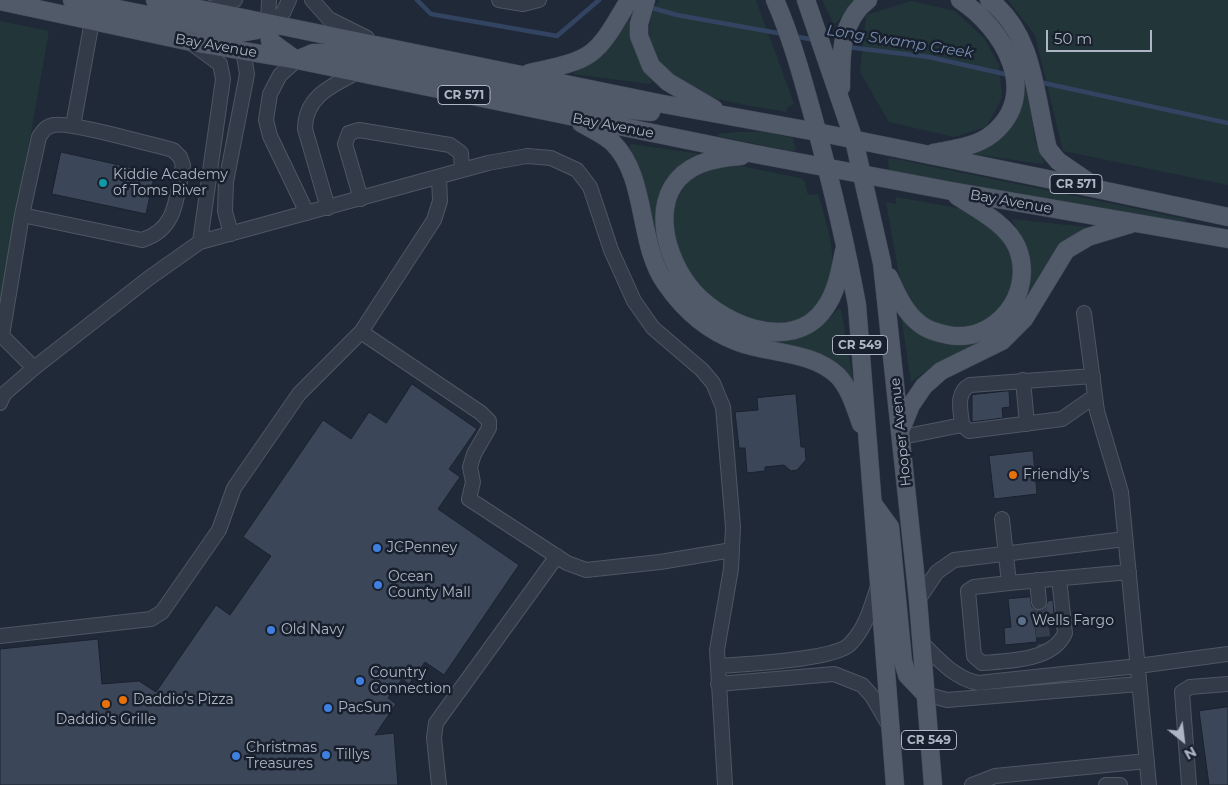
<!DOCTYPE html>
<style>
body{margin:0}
#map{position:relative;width:1228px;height:785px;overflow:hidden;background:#202938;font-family:Montserrat,sans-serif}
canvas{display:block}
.north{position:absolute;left:1158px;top:715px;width:50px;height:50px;-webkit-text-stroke:4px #19202d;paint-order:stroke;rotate:151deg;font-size:14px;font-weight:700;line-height:20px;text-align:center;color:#aeb6c5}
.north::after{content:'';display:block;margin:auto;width:18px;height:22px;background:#aeb6c5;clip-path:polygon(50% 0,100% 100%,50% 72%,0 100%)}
.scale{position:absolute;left:1046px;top:30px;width:106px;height:22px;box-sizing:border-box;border:2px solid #aeb6c5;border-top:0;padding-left:6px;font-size:15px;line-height:18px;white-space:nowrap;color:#aeb6c5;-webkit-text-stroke:4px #19202d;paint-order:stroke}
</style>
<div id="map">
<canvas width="1228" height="785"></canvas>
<div class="north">N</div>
<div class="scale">50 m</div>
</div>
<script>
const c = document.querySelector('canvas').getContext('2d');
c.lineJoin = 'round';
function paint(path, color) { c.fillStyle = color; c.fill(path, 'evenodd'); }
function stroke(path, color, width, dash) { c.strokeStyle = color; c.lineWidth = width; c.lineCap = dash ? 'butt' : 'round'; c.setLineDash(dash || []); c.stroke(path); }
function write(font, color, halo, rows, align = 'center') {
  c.font = font + ' Montserrat,sans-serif'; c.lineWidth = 5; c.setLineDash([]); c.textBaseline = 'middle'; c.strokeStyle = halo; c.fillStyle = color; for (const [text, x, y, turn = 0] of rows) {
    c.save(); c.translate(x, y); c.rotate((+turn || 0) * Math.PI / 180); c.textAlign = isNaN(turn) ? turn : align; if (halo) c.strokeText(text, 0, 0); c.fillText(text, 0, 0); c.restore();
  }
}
paint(new Path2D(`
 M659,0H756L794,104L786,108L787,112C738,103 674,100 652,47C646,32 650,14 659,0Z
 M822,0H856L834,25Z
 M1008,0H1228V185L1063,151L1035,35Z
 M911,1L955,11L984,38L999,65L1002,98L986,127L954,137L889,122L860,72L866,15Z
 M636,6L641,63L652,82L650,84L572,74L604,55Z
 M0,21L49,31L0,307Z
 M1023,90H1027L1035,140L1044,162L1042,164L973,154C979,148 989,144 997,139C1015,128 1018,109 1023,90Z
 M738,132H763L793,138L796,150L791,151L718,136V134Z
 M631,144L707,155L699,158L658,228L654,229L636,161L629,147Z
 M891,158L1186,219V222L1037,199L889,171L888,159Z
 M736,165L800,178L804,180L808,195L818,194C829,230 848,287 810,313C743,358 634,248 686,185C693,177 703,169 714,167C721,165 729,165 736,165Z
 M896,197L957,208L971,213L1005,239L1014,261L1013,286L1001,310L979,326L952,330L923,319L908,303L901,286L886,202L896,204Z
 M1012,219L1095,228L1028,297L1026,296L1030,276V260Z
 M838,309H841L854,384L773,343L774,341C801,339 821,330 838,309Z
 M901,316C925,337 939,349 973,344L974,347L933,366L911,382Z`), '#223639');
stroke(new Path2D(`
 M417,0L431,14L557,36L599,0
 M649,7L677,15L783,34
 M793,36L815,40
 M847,47L929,57L1009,75
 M1039,82L1228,123`), '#324461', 4.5);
const building = new Path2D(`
 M61,152L155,173L146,214L52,194Z
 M412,384L477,429L449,469L460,477L438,509L519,565L444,675L425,662L409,684L402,679L388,698L396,704L375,735L394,733L398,785H0V649L98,639L102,684L139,681L156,692L216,605L230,615L271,556L243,537L323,420L351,439L369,412L386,423Z
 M1009,391L1010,407L1002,408L1003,418L972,422V395Z
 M796,394L801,447H805L806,460L797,470L791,471L784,465L765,467V471L747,473L745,448H739L735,412L758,410L757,398Z
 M1033,451L1037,494L994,499L989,456Z
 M1030,597L1032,607L1039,611L1044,609L1048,601L1053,600L1054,614L1034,616L1037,642L1005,645L1004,628L1011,627L1008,599Z
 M1228,707V785H1209L1199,711Z`);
paint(building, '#3b4759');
stroke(building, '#1b222f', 1);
stroke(new Path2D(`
 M1039,602L1045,651`), '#353e4d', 14, [14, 7]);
const minor = new Path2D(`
 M312,0L329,19L367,38
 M499,0L523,4L539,0
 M205,10L235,0
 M268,23L283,13L289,0
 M268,23L269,0
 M191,43L220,64L223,79L200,242
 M297,60L280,75L270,94L266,120L270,136L307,213
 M73,126L92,21
 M439,177L440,201L434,220L361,332L481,413L489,421V428L474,454L470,467L473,482L469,499L567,563L586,570L660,562L732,550
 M361,199L345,144L349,133L359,130L450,145L461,153L462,170
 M328,208L305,129C305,97 331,86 356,73
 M22,215L142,240C178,229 176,196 183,165L180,157L173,150C152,145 69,121 54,125C46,126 43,131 39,137L22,215L2,336L34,368
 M231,234L225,211L226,182L247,74L243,50
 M1084,313L1097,411L1121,492L1149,785
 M1093,376L970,385C955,393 961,411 962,425L969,431L1062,419L1095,396
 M1023,380L1027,424
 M0,403L4,394L34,368L149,278L200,242L488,163L527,156L551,158L577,170L590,187L611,250L634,301L653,328L702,370L713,383L723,407L733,527L731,569L717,650L725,785
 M902,437L962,425
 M1002,519L1009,583L1129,572
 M1037,580L1039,602
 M1009,583L974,587L968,591L974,656L982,663C1008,661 1053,661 1065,633L1059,578
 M918,600L937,572L954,560L1125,539
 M0,636L151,619L162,612L219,530L234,488L299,394L361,332
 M921,642C938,659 954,678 978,683L1138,666L1228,654
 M719,666C745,664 835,660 850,644C866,628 871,607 878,586
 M718,684L834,674L862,685L872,696L890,727
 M925,694L947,700L1139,684
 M439,785L434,738L436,723L557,556
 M972,785L995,776L1147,761
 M1106,785H1120
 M1189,785L1182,692L1190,687L1228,684`);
const major = new Path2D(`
 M72,0L239,33L257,30L268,23
 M155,0L663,104L817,132L1097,189L1228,217
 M646,0L639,24V36L651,66L668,82L714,109
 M775,0C793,41 804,84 816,127C832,186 846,245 857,305L895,785
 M806,0L854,140L882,263L918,600L933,785
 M989,0C1035,34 1035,98 1048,149L1058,161L1093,185
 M0,1L191,42L297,60L755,154L951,191L1228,239
 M268,23L270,41L292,57
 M299,59L313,53H329L603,107L651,112
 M529,73C595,59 595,58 629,0
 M841,87C841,55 840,21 868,0
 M581,123C591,129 605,135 613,143C648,178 637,244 666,284C684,310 708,331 738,342C770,354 812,351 838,376C850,389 855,407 861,424
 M933,153C953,149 976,147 992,134C1042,93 1003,28 960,0
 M741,156C727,157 713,159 700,164C648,186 661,249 688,285C715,322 792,357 825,308C837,291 840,271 844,251
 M889,277C897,294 904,312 920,324C927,330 938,333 948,335C996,344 1036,293 1017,247C1007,224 977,209 957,196
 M902,427L911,405L924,386L941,371L1002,341L1024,319L1066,250L1088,237L1131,224
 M874,505L890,527L903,661L907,675L925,694`);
stroke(minor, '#4e5663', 16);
stroke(major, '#3d4452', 19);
stroke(minor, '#333b49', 14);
stroke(major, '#515a69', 18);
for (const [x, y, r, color] of [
 [103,183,5,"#0f9aa8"],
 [1013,475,5,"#e8710a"],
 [377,548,5,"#3f7fe0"],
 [378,585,5,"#3f7fe0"],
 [1022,621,5,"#5c6f8a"],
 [271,630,5,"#3f7fe0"],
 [360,681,5,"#3f7fe0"],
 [123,700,5,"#e8710a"],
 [106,704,5,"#e8710a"],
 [328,708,5,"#3f7fe0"],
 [326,755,5,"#3f7fe0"],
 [236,756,5,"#3f7fe0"]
]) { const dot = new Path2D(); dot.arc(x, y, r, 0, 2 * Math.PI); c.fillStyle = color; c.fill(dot); stroke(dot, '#19202d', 2); }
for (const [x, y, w] of [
 [464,95,52],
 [1076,184,52],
 [860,345,55],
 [929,740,55]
]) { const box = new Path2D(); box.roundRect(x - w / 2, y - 9.5, w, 19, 4); c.fillStyle = '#19202d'; c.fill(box); stroke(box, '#aeb6c5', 1); }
write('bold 12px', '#aeb6c5', null, [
 ["CR 571",464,95],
 ["CR 571",1076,184],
 ["CR 549",860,345],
 ["CR 549",929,740]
]);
write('14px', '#aeb6c5', '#19202d', [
 ["Bay Avenue",216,46,10],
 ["Bay Avenue",613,126,11],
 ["Bay Avenue",1011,202,10],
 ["Hooper Avenue",901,432,-96]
]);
write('14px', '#aeb6c5', '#19202d', [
 ["Kiddie Academy",113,175],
 ["of Toms River",113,191],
 ["Friendly's",1023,475],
 ["JCPenney",387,548],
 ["Ocean",388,577],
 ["County Mall",388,593],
 ["Wells Fargo",1032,621],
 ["Old Navy",281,630],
 ["Country",370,673],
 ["Connection",370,689],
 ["Daddio's Pizza",133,700],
 ["PacSun",338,708],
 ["Daddio's Grille",106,720,"center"],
 ["Christmas",246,748],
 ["Treasures",246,764],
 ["Tillys",336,755]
], 'left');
write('italic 15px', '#748baf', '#19202d', [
 ["Long Swamp Creek",900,42,9]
]);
</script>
